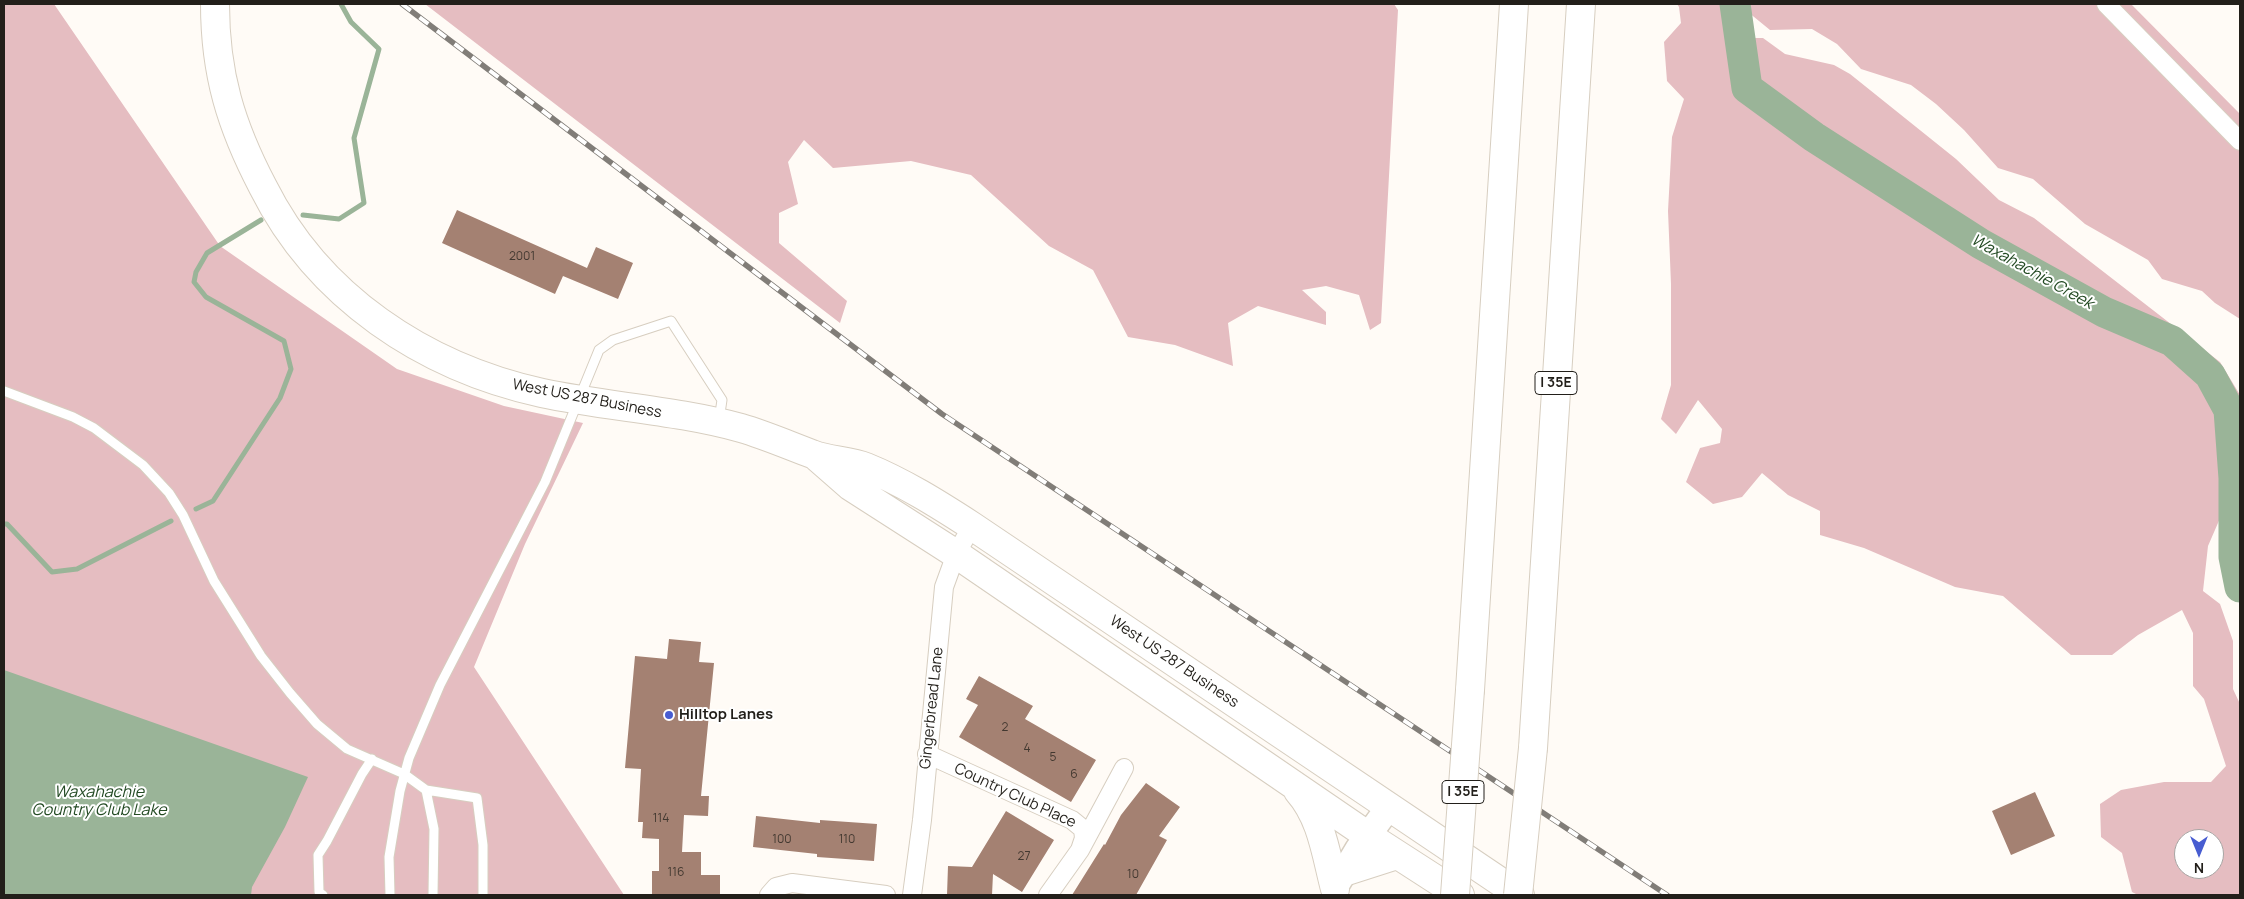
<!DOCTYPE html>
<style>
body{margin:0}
#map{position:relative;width:2244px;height:899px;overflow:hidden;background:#fffbf6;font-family:Manrope,sans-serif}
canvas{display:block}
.frame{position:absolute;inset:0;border:5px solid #221f1a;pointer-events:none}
.north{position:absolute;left:2174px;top:829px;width:50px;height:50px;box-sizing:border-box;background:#fff;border:1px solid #a7a5a3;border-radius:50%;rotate:180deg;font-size:14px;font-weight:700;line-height:20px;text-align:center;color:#221f1a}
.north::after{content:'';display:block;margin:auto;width:18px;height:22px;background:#485dd1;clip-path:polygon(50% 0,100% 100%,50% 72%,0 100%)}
</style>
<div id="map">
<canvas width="2244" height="899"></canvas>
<div class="frame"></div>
<div class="north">N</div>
</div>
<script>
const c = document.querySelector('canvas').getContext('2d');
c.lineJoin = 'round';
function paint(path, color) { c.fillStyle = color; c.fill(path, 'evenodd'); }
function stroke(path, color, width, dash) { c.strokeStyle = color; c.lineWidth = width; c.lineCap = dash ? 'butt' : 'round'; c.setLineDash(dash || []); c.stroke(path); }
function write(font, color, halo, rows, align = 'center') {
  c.font = font + ' Manrope,sans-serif'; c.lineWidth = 4; c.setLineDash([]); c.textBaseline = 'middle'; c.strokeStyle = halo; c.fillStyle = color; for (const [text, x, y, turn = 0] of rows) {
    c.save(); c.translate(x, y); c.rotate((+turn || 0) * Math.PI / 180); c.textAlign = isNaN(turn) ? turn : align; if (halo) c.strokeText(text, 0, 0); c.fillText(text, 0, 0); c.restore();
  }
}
paint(new Path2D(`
 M4,4H54L220,246L397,369L504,406L583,423L525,544L474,667L624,895H4Z
 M425,4H1394L1398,10L1381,323L1370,330L1359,295L1326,286L1302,290L1326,312V325L1258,306L1228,323L1233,366L1175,345L1128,337L1093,270L1049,246L971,175L911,161L833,168L804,140L788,162L798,204L779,213V243L847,301L840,323Z
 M1677,4H1728L1732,13L1728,38H1763L1785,54L1834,65L1850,74L1956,159L1999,200L2034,218L2220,362L2240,395V508L2221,516L2208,546L2203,591L2220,604L2233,641V689L2240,704V895H2138L2132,892L2122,853L2101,837L2100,804L2121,790L2164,782H2211L2226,766L2204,699L2193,686V633L2182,610L2138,635L2112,655H2071L2003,596L1955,587L1864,548L1820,535V511L1788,495L1762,473L1742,497L1713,504L1686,482L1700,448L1720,443L1722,429L1698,400L1676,434L1661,419L1671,385V284L1668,211L1672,137L1684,99L1667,81L1664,42L1681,23L1679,7ZM2184,839H2214V869H2184Z
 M1748,4H2131L2240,114V319L2215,303L2202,291L2162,279L2148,260L2085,224L2033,179L1998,168L1964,130L1936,104L1911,85L1861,69L1837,44L1812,29L1770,30L1748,12Z`), '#e5bdc1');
paint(new Path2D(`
 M4,670L308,777L285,827L252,887L251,895H4Z`), '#9ab498');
stroke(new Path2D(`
 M303,215L339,219L364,203L354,138L379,49L351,22L341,4
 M196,509L213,501L280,398L291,369L284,341L206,297L194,282L196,272L207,253L261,220
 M4,524H7L52,572L77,569L171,521`), '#9ab498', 5);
stroke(new Path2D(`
 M1735,4L1747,88L1814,137L1981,244L2104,312L2172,341L2210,375L2229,410L2234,478V557L2240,587`), '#9ab498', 31);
paint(new Path2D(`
 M457,210L587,268L596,247L633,263L618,299L563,276L555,294L442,243Z
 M669,639L701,642L699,662L714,663L701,796H709L708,816L684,815L682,852H701V875H720V895H652V871H659V839L642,838L643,822H638L641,769L625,768L635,656L667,659Z
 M979,676L1033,706L1025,719L1096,760L1071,802L959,737L978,705L966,699Z
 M1146,783L1180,807L1159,836L1167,840L1136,895H1072L1104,844L1105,845L1121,815Z
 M2035,792L2055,836L2011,855L1992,811Z
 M1006,811L1054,840L1022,892L993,874L992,895H947L948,866L972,867Z
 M756,816L820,823V820L877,824L874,861L817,857V854L753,847Z`), '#a48172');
const lane = new Path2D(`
 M4,391L73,417L94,428L143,465L169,493L183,515L214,581L261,656L290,693L317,724L347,749L404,774L426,790L477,798L483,845V895
 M426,790L434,829L433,895
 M323,895L319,892L318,855L327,841L362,774L372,759
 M390,895L389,857L400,791L409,758L440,685L545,482L599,350L613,340L671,321L722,400L719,420`);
const street = new Path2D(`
 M2106,4L2240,141
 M927,754L1072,820L1083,829L1084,838L1080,850
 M769,895L776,887L792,883L886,895
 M912,895L922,820L944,587L956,554L972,526
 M1048,895L1080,850L1124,768`);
const secondary = new Path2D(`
 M1337,884L1358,849L1389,807`);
const primary = new Path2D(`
 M215,4C215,74 231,126 263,187C318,297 424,367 542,393C608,407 676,410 741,428C765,435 788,445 812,454C829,461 849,460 866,467C903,482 938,504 972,526L1520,895
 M818,458L850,486L956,554L1367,835L1460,895
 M1298,791C1322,818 1326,855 1335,889
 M1344,872L1397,855`);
const highway = new Path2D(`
 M1470,690L1514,4
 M1533,748L1581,4`);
stroke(lane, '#d7cec0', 11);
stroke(street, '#d7cec0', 20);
stroke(secondary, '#d7cec0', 28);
stroke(primary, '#d7cec0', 30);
stroke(highway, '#d7cec0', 30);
stroke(lane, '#fff', 9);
stroke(street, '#fff', 18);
stroke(secondary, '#fff', 25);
stroke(primary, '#fff', 28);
stroke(highway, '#fff', 28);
const rail = new Path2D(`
 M402,4L942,414L1667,895`);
stroke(rail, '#817d78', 5.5);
stroke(rail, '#fff', 4, [11]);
const highwayBridge = new Path2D(`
 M1455,895L1470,690
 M1518,895L1533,748`);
stroke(highwayBridge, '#d7cec0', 30, []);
stroke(highwayBridge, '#fff', 28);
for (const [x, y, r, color] of [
 [669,715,5,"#485dd1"]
]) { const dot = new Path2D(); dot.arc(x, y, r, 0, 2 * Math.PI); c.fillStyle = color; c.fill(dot); stroke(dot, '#fff', 2); }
write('12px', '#423830', null, [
 ["2001",522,257],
 ["2",1005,728],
 ["4",1027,749],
 ["5",1053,758],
 ["6",1074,775],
 ["114",661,819],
 ["100",782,840],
 ["110",847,840],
 ["27",1024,857],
 ["116",676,873],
 ["10",1133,875]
]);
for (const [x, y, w] of [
 [1556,383,42],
 [1463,792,42]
]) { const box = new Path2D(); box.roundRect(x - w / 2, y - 11.5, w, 23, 4); c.fillStyle = '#fff'; c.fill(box); stroke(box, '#221f1a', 1); }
write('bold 14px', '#221f1a', null, [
 ["I 35E",1556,383],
 ["I 35E",1463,792]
]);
write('15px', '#221f1a', '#fff', [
 ["West US 287 Business",587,399,11],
 ["West US 287 Business",1174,662,34],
 ["Gingerbread Lane",932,708,-84],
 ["Country Club Place",1015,796,25]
]);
write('bold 15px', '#221f1a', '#fff', [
 ["Hilltop Lanes",679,715]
], 'left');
write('italic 16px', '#234a23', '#fff', [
 ["Waxahachie Creek",2032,272,29],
 ["Waxahachie",99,793],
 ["Country Club Lake",99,811]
]);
</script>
